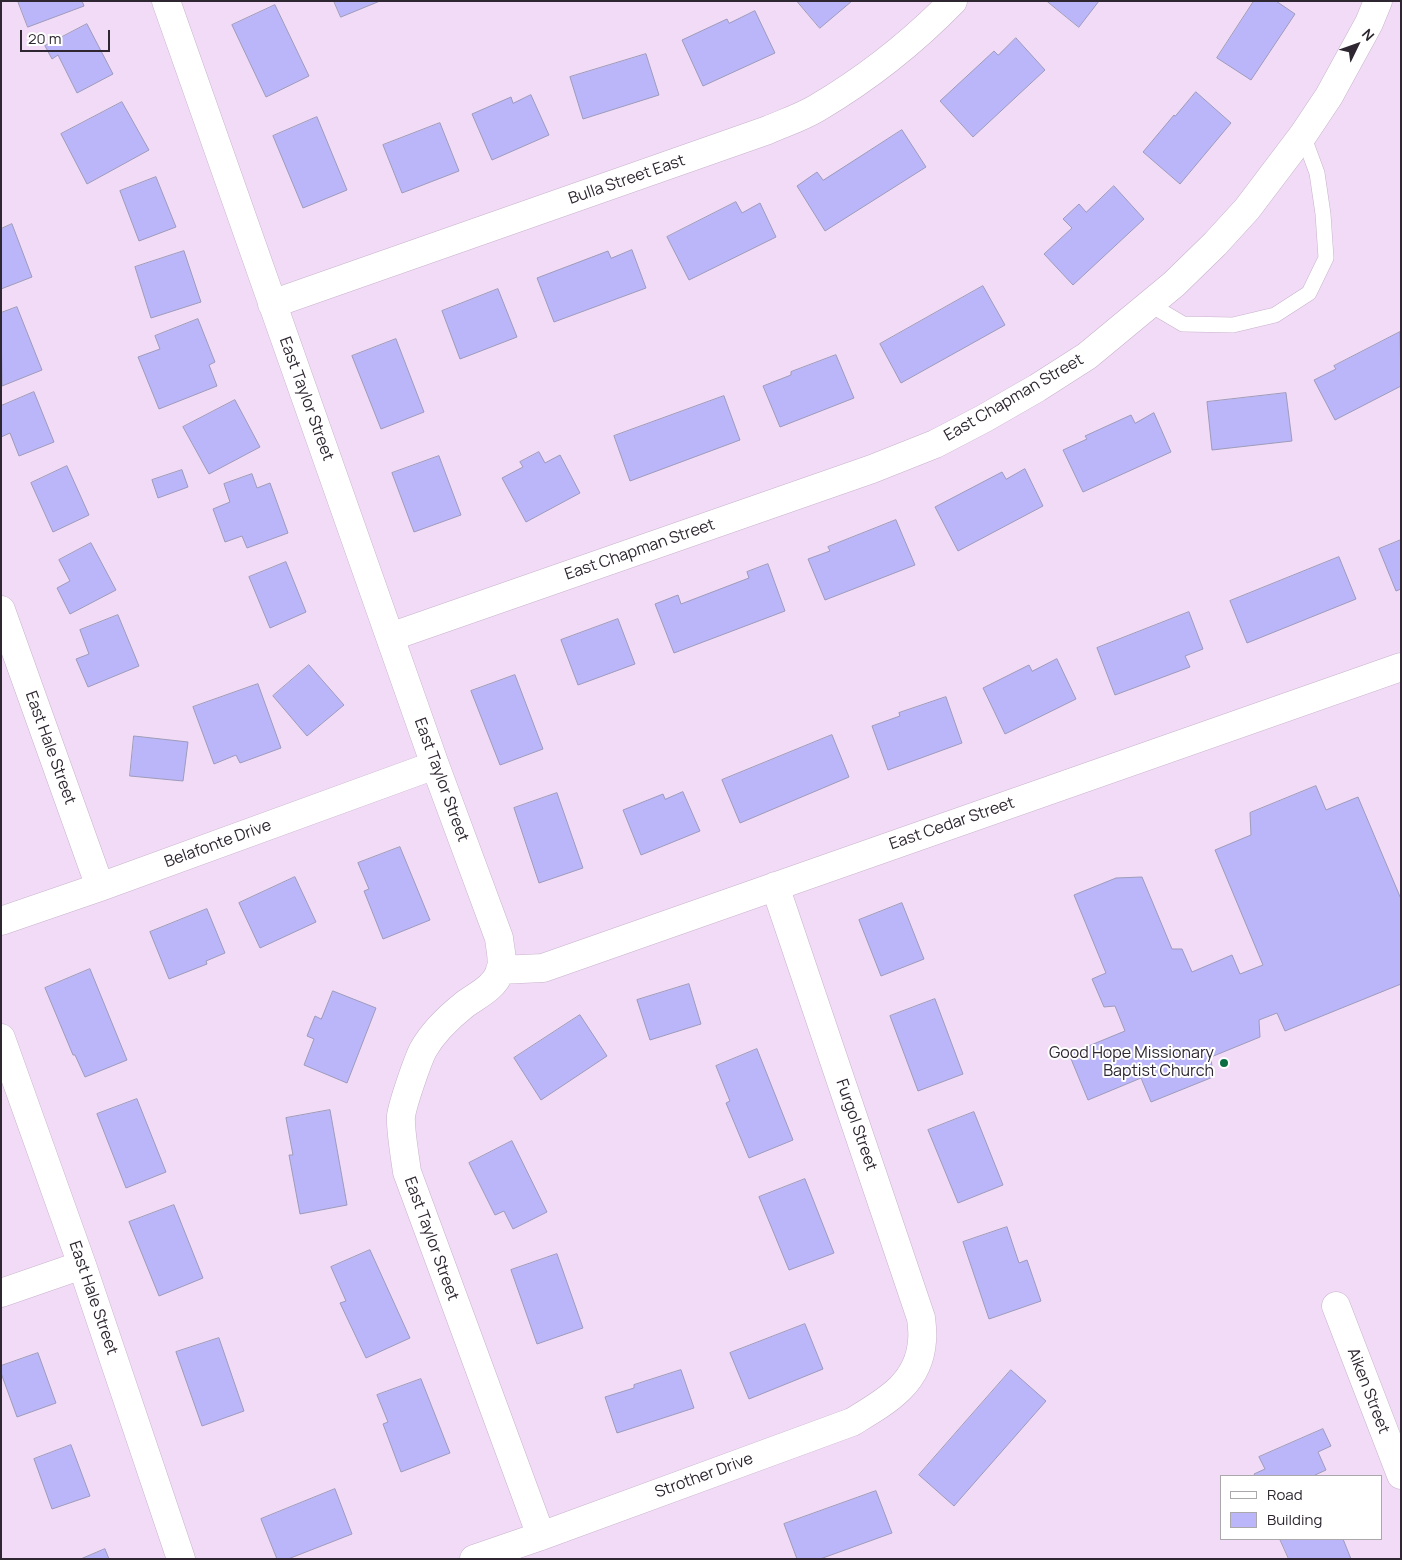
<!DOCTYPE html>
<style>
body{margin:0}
#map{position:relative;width:1402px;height:1560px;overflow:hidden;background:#f2dbf6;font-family:Manrope,sans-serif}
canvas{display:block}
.frame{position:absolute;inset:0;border:2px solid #2e2630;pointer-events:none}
.legend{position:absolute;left:1220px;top:1475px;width:162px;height:65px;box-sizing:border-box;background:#fff;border:1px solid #aba8ac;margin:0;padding:6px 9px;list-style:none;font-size:15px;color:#2e2630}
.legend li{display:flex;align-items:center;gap:10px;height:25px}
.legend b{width:25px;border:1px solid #aba8ac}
.north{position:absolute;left:1332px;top:20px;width:50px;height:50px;-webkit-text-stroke:4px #fff;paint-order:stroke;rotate:48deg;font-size:14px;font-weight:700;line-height:20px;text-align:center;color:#2e2630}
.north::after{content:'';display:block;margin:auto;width:18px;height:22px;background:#2e2630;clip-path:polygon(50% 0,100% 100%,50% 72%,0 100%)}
.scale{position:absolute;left:20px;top:30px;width:90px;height:22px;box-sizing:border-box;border:2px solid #2e2630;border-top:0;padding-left:6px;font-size:15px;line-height:18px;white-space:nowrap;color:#2e2630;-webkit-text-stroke:4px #fff;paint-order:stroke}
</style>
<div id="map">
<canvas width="1402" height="1560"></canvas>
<div class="frame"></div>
<ul class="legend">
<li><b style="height:6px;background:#fff"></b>Road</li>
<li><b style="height:14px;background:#bbb6f9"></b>Building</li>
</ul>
<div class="north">N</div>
<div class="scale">20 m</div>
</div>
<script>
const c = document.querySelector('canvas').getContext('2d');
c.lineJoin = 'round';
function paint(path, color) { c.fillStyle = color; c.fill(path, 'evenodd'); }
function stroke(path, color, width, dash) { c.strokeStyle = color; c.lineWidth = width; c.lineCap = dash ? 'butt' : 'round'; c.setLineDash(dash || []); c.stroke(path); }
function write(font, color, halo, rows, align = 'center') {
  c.font = font + ' Manrope,sans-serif'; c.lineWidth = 4; c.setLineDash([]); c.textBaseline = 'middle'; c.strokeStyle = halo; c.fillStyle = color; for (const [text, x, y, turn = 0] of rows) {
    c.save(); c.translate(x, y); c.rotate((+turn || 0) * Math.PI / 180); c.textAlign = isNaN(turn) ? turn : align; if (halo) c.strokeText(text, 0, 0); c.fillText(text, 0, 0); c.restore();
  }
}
const building = new Path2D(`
 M18,1H82L84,6L28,27Z
 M334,1H380L341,17Z
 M797,1H852L820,28Z
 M1047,1H1099L1079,27Z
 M1254,1H1276L1295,14L1251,80L1217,58Z
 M275,5L309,76L266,97L232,25Z
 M755,11L775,53L703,86L682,40L727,19L729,23Z
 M87,24L113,74L77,93L58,55L52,59L45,46Z
 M1016,38L1045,70L973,137L940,101L994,51L998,55Z
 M646,54L659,95L583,119L570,77Z
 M1196,92L1231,123L1180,184L1143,152L1174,115L1175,116Z
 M531,95L549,135L492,160L472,114L511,97L513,103Z
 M122,102L149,150L87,184L61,134Z
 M317,117L347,190L303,208L273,136Z
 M440,123L459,171L402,193L383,145Z
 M902,130L926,167L825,231L797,186L817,172L823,180Z
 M156,177L176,227L139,241L120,191Z
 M1114,186L1144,219L1073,285L1044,254L1072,228L1063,219L1079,204L1086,212Z
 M736,202L742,213L760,203L776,237L689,280L667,237Z
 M12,224L32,277L1,289V229Z
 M632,250L646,288L554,322L537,278L608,251L611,258Z
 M184,251L201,302L151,318L135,267Z
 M983,286L1005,325L901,383L880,344Z
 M498,289L517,337L460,359L442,311Z
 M17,307L42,370L2,386L1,313Z
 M198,319L215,362L209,365L217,386L159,409L138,357L160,349L155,336Z
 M1400,332L1401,386L1335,420L1314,380L1336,369L1334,366Z
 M396,339L424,412L381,429L352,356Z
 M836,355L854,398L780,427L763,386L791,375V372Z
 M34,392L54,442L19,456L10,433L1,437V406Z
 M1286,393L1292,441L1212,450L1207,402Z
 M724,396L740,440L630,481L614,436Z
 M235,400L260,447L209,474L183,427Z
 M1154,413L1171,452L1083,492L1063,450L1087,439L1085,436L1131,415L1135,423Z
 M539,452L545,463L560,455L580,493L526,522L502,478L523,467L520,462Z
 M439,456L461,515L414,532L392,473Z
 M67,466L89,515L53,532L31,483Z
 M1025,469L1043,506L958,551L935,507L1002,472L1006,479Z
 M182,470L188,487L158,498L152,480Z
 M252,474L257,488L270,483L288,533L247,548L242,536L225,542L213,509L230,502L224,484Z
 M896,520L915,565L825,600L808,559L830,551L828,547Z
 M1401,540V589L1396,591L1379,549Z
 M91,543L116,590L70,614L57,588L70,581L59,560Z
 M1339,557L1356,599L1247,643L1230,601Z
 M286,562L306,612L270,628L249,577Z
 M768,564L785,611L674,653L655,604L678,595L681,604L749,578L747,572Z
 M1189,612L1203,649L1185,656L1190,667L1115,695L1097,648Z
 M118,615L139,666L88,687L76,659L89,654L80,630Z
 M618,619L635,664L578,685L561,640Z
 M1057,659L1076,699L1005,734L983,688L1029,665L1032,671Z
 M309,665L344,705L307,736L273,696Z
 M515,675L543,749L500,765L471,691Z
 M258,684L281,748L240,763L236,755L214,764L193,707Z
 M946,697L962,743L888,770L872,726L900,716L899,713Z
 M832,735L849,777L740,823L722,780Z
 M134,736L188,742L183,781L130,776Z
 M1316,786L1326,810L1358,797L1401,899V984L1285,1031L1277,1013L1259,1020L1260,1037L1211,1057L1213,1077L1151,1102L1141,1078L1088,1100L1069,1054L1125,1031L1115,1006L1104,1007L1092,979L1106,973L1074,895L1116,878L1142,877L1172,949H1182L1192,972L1232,955L1240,974L1263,965L1215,850L1251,835L1250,813Z
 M683,792L700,831L641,855L623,810L663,794L665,799Z
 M557,793L583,868L539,883L514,808Z
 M400,847L430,920L383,939L364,891L369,889L358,863Z
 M295,877L316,922L260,948L239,903Z
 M902,903L924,959L881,976L859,920Z
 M207,909L225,953L206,961L207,964L169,979L150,932Z
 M90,969L127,1060L85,1077L75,1055H73L45,988Z
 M689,984L701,1024L650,1040L637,1000Z
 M333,991L376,1008L347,1083L304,1065L314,1039L307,1036L315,1016L321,1019Z
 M935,999L963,1074L918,1091L890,1016Z
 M580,1015L607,1056L541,1100L514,1058Z
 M757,1049L793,1140L749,1158L726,1103L730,1101L716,1066Z
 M137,1099L166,1172L126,1188L97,1114Z
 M330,1110L347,1205L300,1214L289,1155H293L286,1118Z
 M974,1112L1003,1185L958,1203L928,1130Z
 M512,1141L547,1212L513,1229L504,1211L495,1215L469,1163Z
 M805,1179L834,1253L789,1270L759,1197Z
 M174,1205L203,1278L159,1296L129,1222Z
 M1007,1227L1019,1263L1027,1260L1041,1301L989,1319L963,1242Z
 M370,1250L410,1338L366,1358L340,1303L346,1301L331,1267Z
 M557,1254L583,1328L537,1344L511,1270Z
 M805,1324L823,1369L749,1399L730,1353Z
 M219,1338L244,1411L202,1426L176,1352Z
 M38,1353L56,1403L17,1417L1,1373V1366Z
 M681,1370L694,1408L617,1433L605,1397L634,1388V1385Z
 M1011,1370L1046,1401L954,1506L919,1475Z
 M421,1379L450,1453L401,1472L383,1424L388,1422L377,1395Z
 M1323,1429L1331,1446L1318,1452L1326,1470L1315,1475L1316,1476H1255L1254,1474L1265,1469L1259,1457Z
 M71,1445L90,1496L52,1509L34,1459Z
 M335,1489L352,1534L288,1559H277L261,1519Z
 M876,1491L892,1533L820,1559H797L784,1524Z
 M1280,1539H1343L1351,1559H1289Z
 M105,1549L109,1559H81Z`);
paint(building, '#bbb6f9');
stroke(building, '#9d9bba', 1);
const lane = new Path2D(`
 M1149,304L1183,324L1233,325L1275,315L1309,293L1326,258L1323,214L1317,173L1303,135`);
const street = new Path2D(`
 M166,1L435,765L499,938C500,949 504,962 500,972C493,989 477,995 464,1005C449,1017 432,1034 423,1050C417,1062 403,1103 401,1116C400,1129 405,1157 407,1172L541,1536
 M272,304L768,130C784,123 802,117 817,108C866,79 913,42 953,1
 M1,610L100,887
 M390,637L872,469L935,444L983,419L1037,388L1087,356L1174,284L1215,244L1247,209L1303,135L1329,96L1369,23L1378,1
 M1,921L100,887L435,765
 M500,970L543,968L1401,667
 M1,1038L82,1265L181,1559
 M1,1293L82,1265
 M1336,1306L1401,1475
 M474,1559L541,1536L852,1422C885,1402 919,1384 922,1341C923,1334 922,1326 921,1318L775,886`);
stroke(lane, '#c8b2cc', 16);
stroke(street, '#c8b2cc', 29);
stroke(lane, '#fff', 15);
stroke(street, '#fff', 28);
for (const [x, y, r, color] of [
 [1224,1063,5,"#0b6d42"]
]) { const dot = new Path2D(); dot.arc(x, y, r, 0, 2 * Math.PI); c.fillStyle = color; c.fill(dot); stroke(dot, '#fff', 2); }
write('16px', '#2e2630', '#fff', [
 ["Bulla Street East",627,180,-19],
 ["East Chapman Street",1014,398,-30],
 ["East Taylor Street",306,399,70],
 ["East Chapman Street",640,550,-19],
 ["East Hale Street",50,748,70],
 ["East Taylor Street",441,780,70],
 ["East Cedar Street",952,824,-19],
 ["Belafonte Drive",218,844,-20],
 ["Furgol Street",856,1125,71],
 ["East Taylor Street",431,1239,70],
 ["East Hale Street",93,1298,71],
 ["Aiken Street",1368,1391,69],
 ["Strother Drive",704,1476,-20]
]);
write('16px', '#2e2630', '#fff', [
 ["Good Hope Missionary",1214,1054],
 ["Baptist Church",1214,1072]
], 'right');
</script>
